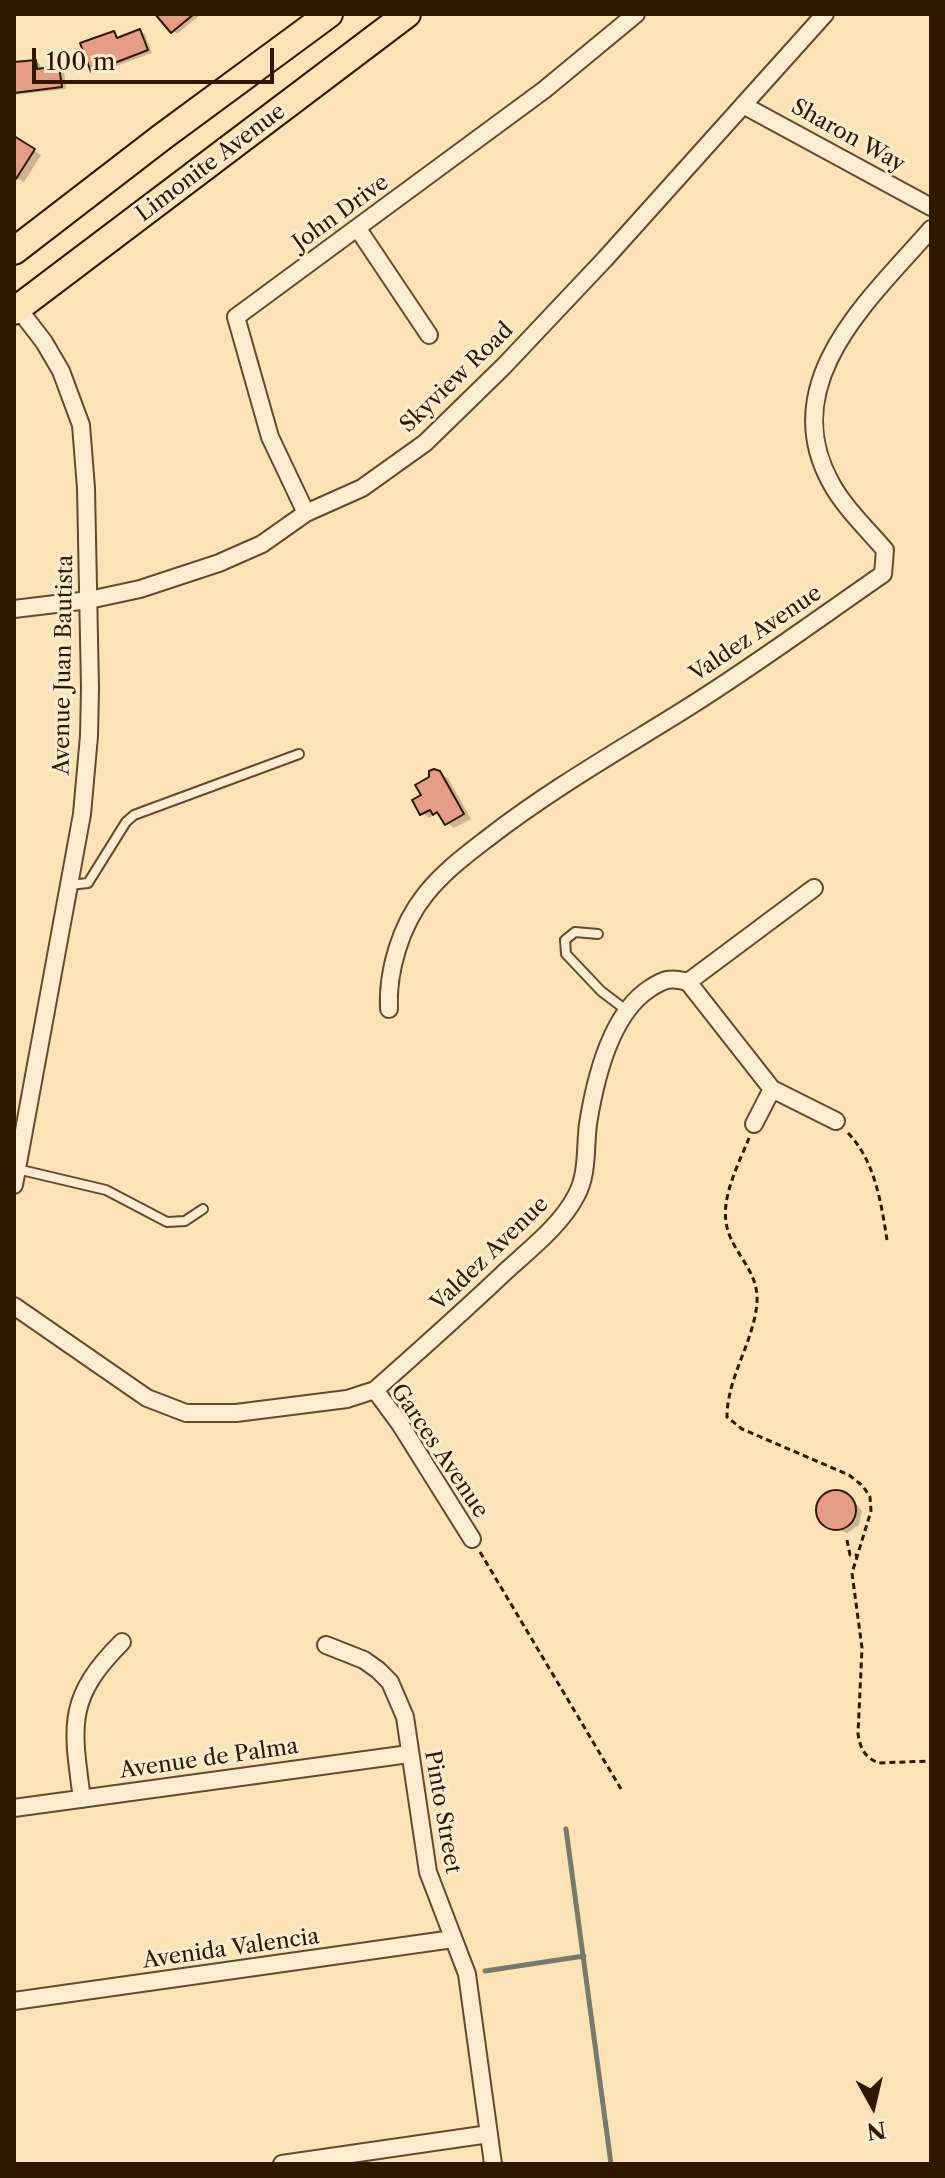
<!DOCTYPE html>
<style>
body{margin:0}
#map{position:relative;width:945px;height:2178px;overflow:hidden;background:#fce3b6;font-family:"Libre Caslon Text",serif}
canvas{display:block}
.frame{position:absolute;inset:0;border:16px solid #301700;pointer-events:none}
.north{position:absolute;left:833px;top:2066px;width:80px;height:80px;-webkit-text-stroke:6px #fdedd0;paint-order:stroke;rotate:172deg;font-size:22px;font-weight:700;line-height:32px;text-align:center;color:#301700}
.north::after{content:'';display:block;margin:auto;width:28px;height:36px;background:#301700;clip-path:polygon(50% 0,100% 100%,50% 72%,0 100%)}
.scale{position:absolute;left:32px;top:48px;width:242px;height:36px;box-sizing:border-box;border:4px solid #301700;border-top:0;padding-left:10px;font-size:24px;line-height:28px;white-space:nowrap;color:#301700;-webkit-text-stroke:6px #fdedd0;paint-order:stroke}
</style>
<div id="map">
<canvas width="945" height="2178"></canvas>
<div class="frame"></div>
<div class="north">N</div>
<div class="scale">100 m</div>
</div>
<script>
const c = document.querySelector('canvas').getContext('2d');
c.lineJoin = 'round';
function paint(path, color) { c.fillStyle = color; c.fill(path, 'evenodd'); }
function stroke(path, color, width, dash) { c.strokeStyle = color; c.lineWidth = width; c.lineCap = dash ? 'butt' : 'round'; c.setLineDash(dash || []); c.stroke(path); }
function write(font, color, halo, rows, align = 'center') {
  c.font = font + ' "Libre Caslon Text",serif'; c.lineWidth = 6; c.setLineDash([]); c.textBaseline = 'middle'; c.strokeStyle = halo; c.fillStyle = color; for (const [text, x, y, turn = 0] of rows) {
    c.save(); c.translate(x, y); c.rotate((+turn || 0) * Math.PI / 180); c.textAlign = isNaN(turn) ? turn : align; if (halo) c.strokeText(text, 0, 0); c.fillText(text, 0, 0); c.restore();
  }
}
paint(new Path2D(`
 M158,14H201L177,34Z
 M140,31L145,34L152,53L97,73L92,71L114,33L120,39Z
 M36,62L40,64L41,70L59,68L64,71L66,89L14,95V64Z
 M14,138L41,155L24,182L14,177Z
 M434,771L448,778L471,819L454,828L436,814L429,818L422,813L424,796Z
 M830,1494L845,1495L853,1500L862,1511L859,1525L847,1533L827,1526L819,1517V1503Z`), '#0003');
stroke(new Path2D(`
 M566,1829L611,2164
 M485,1971L584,1956`), '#747b6d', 5);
const building = new Path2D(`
 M155,14H194L171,33Z
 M140,29L148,50L91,72L80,43L114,31L117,38Z
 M36,60L37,69L59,66L62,87L14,93V62Z
 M14,136L35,149L16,179H14Z
 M434,769L440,771L464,814L445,825L437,812L433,815L430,810L420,815L412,800L421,795L415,785L429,777V771Z
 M816 1510a20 20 0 1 1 40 0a20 20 0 1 1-40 0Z`);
paint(building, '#e59e83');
stroke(building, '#301700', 2);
const service = new Path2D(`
 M69,885L88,883L126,822L134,815L299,754
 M598,934L575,932L565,940L566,954L601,991L626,1010
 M17,1169L106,1190L167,1222L185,1221L203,1209`);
const minor = new Path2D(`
 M743,105L931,207
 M358,229L429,335
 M306,513L270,437L236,317L544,90L636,14
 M14,609L89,600L140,589L219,563L262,544L306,513L362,488L425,443L504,366L605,259L825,14
 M688,982L814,888
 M389,1009C387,971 401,925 425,895C443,872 466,855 488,838C551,789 620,750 687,708C754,666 818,619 883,574L885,550C867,529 844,507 831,483C775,382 870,299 931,229
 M772,1089L836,1121
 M14,1185L82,814L89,736L90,688L86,488L81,425L61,371L44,342L14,303
 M14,1306L147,1398L186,1413H236L347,1399L375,1390L400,1424L472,1539
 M375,1390C419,1351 463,1312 506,1271C530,1249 561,1225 576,1196C588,1175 585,1148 588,1124C595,1080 610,1015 649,989C664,979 670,977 688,982L772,1089L754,1124
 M326,1645L364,1660L378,1670L390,1682L405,1717L428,1872L467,1974L493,2164
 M82,1799C72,1725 66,1698 122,1642
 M14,1808L409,1754
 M14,2001L453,1939
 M282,2164L489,2134`);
const primary = new Path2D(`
 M14,251L162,137L329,14
 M14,311L407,14`);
stroke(service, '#634a2e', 12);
stroke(minor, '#634a2e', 20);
stroke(primary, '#301700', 30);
stroke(new Path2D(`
 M848,1133C875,1161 881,1202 887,1240
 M749,1138C739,1163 722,1195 726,1222C730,1252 759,1269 757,1302C754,1342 727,1377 727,1417L742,1429L849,1475L863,1486L870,1497L871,1511L852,1573L862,1648L858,1734C860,1748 865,1758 879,1763L931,1761
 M847,1540L850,1555H856
 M480,1552L621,1789`), '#301700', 3, [6, 4]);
stroke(service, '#fdedd0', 8);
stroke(minor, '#fdedd0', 16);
stroke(primary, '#fce3b6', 26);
write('22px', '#301700', '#fdedd0', [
 ["Sharon Way",848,136,29],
 ["Limonite Avenue",211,163,-37],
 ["John Drive",341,213,-36],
 ["Skyview Road",457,378,-44],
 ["Valdez Avenue",756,634,-34],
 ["Avenue Juan Bautista",64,665,-89],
 ["Valdez Avenue",490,1254,-44],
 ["Garces Avenue",439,1451,56],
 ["Avenue de Palma",209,1759,-8],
 ["Pinto Street",442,1812,80],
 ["Avenida Valencia",231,1949,-8]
]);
</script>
